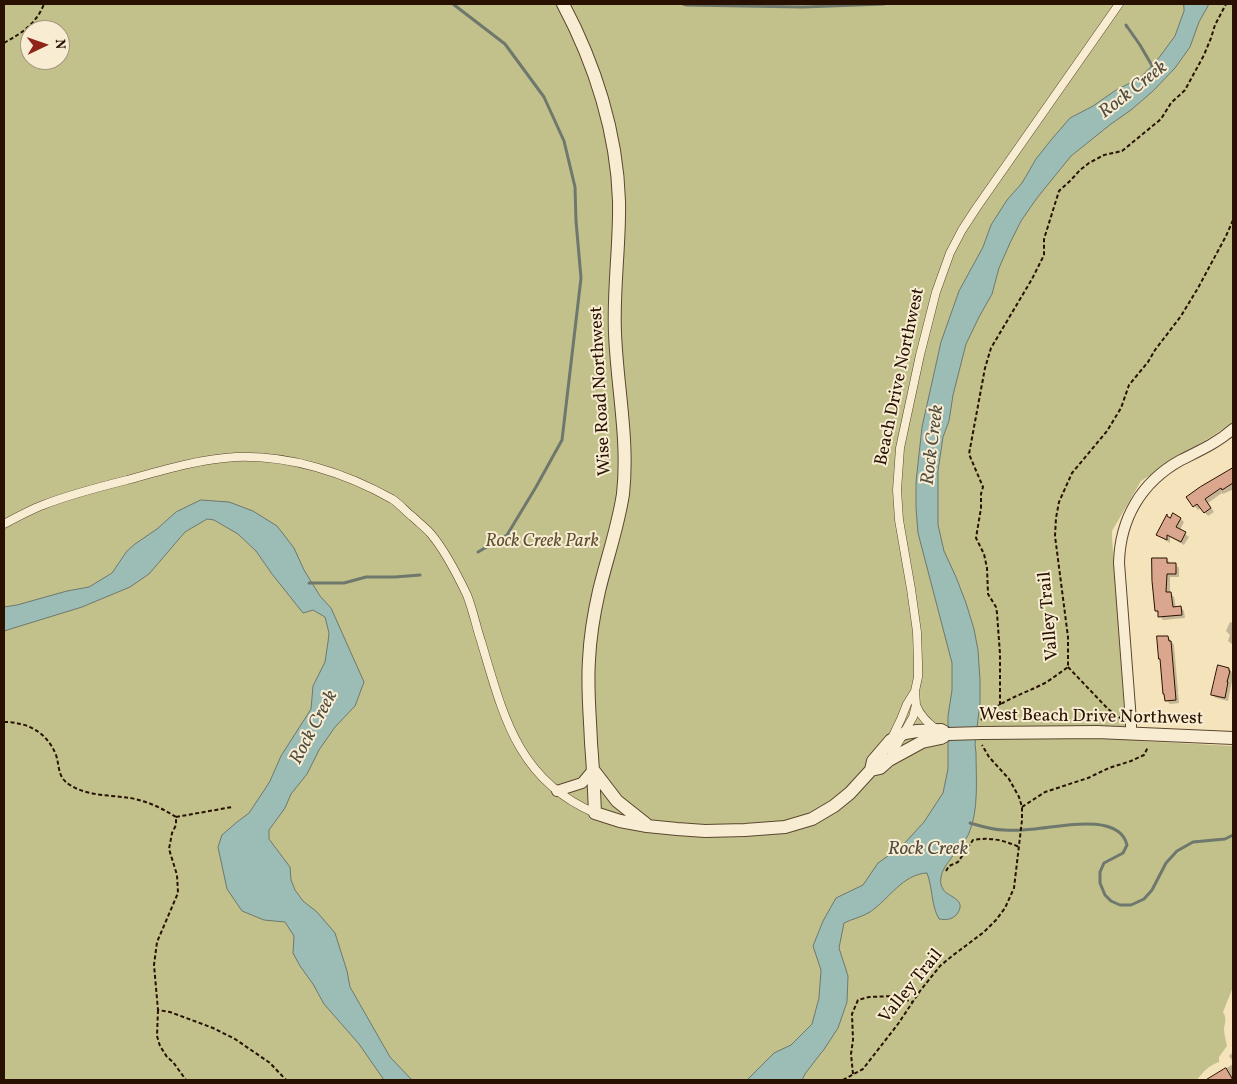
<!DOCTYPE html>
<style>
body{margin:0}
#map{position:relative;width:1237px;height:1084px;overflow:hidden;background:#f4e3bb;font-family:Vollkorn,serif}
canvas{display:block}
.frame{position:absolute;inset:0;border:5px solid #281100;pointer-events:none}
.north{position:absolute;left:20px;top:20px;width:50px;height:50px;box-sizing:border-box;background:#f8edd3;border:1px solid #a5957f;border-radius:50%;rotate:87deg;font-size:14px;font-weight:700;line-height:20px;text-align:center;color:#281100}
.north::after{content:'';display:block;margin:auto;width:18px;height:22px;background:#8f2418;clip-path:polygon(50% 0,100% 100%,50% 72%,0 100%)}
</style>
<div id="map">
<canvas width="1237" height="1084"></canvas>
<div class="frame"></div>
<div class="north">N</div>
</div>
<script>
const c = document.querySelector('canvas').getContext('2d');
c.lineJoin = 'round';
function paint(path, color) { c.fillStyle = color; c.fill(path, 'evenodd'); }
function stroke(path, color, width, dash) { c.strokeStyle = color; c.lineWidth = width; c.lineCap = dash ? 'butt' : 'round'; c.setLineDash(dash || []); c.stroke(path); }
function write(font, color, halo, rows, align = 'center') {
  c.font = font + ' Vollkorn,serif'; c.lineWidth = 4; c.setLineDash([]); c.textBaseline = 'middle'; c.strokeStyle = halo; c.fillStyle = color; for (const [text, x, y, turn = 0] of rows) {
    c.save(); c.translate(x, y); c.rotate((+turn || 0) * Math.PI / 180); c.textAlign = isNaN(turn) ? turn : align; if (halo) c.strokeText(text, 0, 0); c.fillText(text, 0, 0); c.restore();
  }
}
paint(new Path2D(`
 M4,4H1233V422L1231,424L1141,481L1112,531V537L1125,721L1140,741L1233,746V987L1223,1012C1227,1018 1225,1022 1224,1029C1224,1034 1226,1041 1227,1046L1219,1057V1062C1208,1066 1203,1072 1197,1080H4ZM30,30H60V60H30Z`), '#c2c18b');
const water = new Path2D(`
 M1184,4H1209L1199,22L1190,47L1175,68L1153,91L1131,110L1111,124L1071,156L1037,198L1021,221L1010,243L999,268L992,294L979,317L966,344L953,395L949,421L943,437L938,471V525L944,551L956,577L966,603L974,629L978,650L980,680V703L975,744L976,753C976,778 979,810 969,833C963,847 942,864 941,878C940,882 941,886 943,889C947,897 968,899 957,914C952,920 946,920 939,919C931,905 933,889 927,873C903,874 889,899 870,912C862,917 852,919 844,923L839,948L848,976L847,1002L838,1028L823,1051L821,1053L805,1074L802,1080H747L774,1053L791,1045L812,1024L819,998L821,970L813,946L823,921L836,898L863,885L878,863L902,846L924,822L943,793L948,769V716L952,690V663L918,533L916,508V482L922,427L941,342L959,291L983,247L991,225L1007,200L1022,183L1036,159L1051,140L1070,118L1093,106L1116,90L1140,78L1158,59L1175,36L1184,11Z
 M201,500L229,502L253,511L277,526L294,548L304,570L320,596L331,608L364,682L355,706L335,727L319,750L307,774L291,794L285,808L269,830V839L290,867L291,880L295,890L303,901L317,912L335,933L347,971L350,987L390,1057L412,1080H384L359,1044L324,1004L313,984L300,966L293,953L294,936L285,922L264,920L242,911L227,889L218,847L222,835L237,822L249,813L265,789L270,781L281,756L311,709L313,686L325,662L328,642L329,633L325,617L313,610L303,613L272,574L256,551L238,534L214,520L207,519L185,532L149,574L130,587L82,607L4,631V607L17,605L67,591L89,587L112,573L127,551L135,544L157,529L176,512Z`);
paint(water, '#9cbdb6');
stroke(water, '#6e786d', 1);
paint(new Path2D(`
 M1233,470V492L1232,490L1223,494L1222,493L1208,503L1214,512L1208,516L1201,508L1198,510L1187,498Z
 M1168,516L1171,519H1181L1184,522L1180,530L1189,537L1184,545L1170,537V543L1162,538L1158,534Z
 M1167,559L1170,563V564H1175L1179,568V577H1170V593L1174,597L1176,608L1181,607L1184,611L1185,618L1163,620L1156,611Z
 M1230,622L1233,623V645L1228,641L1230,635L1226,631Z
 M1168,637L1174,645L1179,703L1170,704L1166,700Z
 M1229,669L1232,673L1233,676L1228,701L1216,698L1212,695Z
 M1233,1052V1061L1229,1056Z
 M1233,1064V1080H1208Z`), '#0003');
stroke(new Path2D(`
 M453,4L505,44L544,97L564,141L575,187L576,221L581,278L562,440L536,487L507,535L478,552
 M683,4L687,5L803,7L884,4
 M1127,27L1126,25L1140,45L1154,69
 M309,583H344L366,577H395L420,575
 M970,823C980,826 993,830 1004,830C1014,831 1025,830 1035,829C1058,827 1119,812 1127,845L1123,853L1104,863L1100,872V883L1105,895L1111,901L1120,905H1131L1144,899L1152,890L1166,863L1177,851L1193,842L1225,839L1233,835`), '#6e786d', 3);
const building = new Path2D(`
 M1233,468V483L1222,490L1221,488L1205,499L1211,508L1204,513L1197,504L1193,507L1186,497L1200,487Z
 M1173,513L1181,518L1176,527L1186,532L1181,542L1167,535V540L1156,535L1167,514V516L1170,518Z
 M1152,558H1167V563H1176V574H1167L1166,592H1171L1173,607L1181,606L1182,615L1158,617V611H1155L1152,581Z
 M1157,636H1168L1169,641H1171L1176,700L1165,701L1164,694H1163L1160,659H1159Z
 M1218,665L1229,668V671H1230L1227,682H1228L1225,698L1211,695Z
 M1226,1068L1233,1080H1206Z`);
paint(building, '#dba68e');
stroke(building, '#281100', 1);
const pedestrian = new Path2D(`
 M4,524C17,517 30,510 43,505C71,494 99,487 127,480C163,470 199,459 236,457C290,455 346,473 392,499C400,504 406,512 413,517C419,523 426,528 431,534C446,552 457,574 467,595C473,610 476,626 481,641C503,714 517,780 595,813
 M916,705C920,716 928,723 937,730
 M891,740L901,719L907,704L915,691
 M890,757L913,717L916,705L915,691L918,677V663L917,632L911,589L899,520L897,490L900,448L920,355L936,292L950,253L962,230L977,207L1119,4`);
const minor = new Path2D(`
 M1131,734V721L1119,563C1120,519 1141,482 1181,460C1199,451 1217,443 1233,429
 M557,791L582,783L593,770`);
const tertiary = new Path2D(`
 M563,4C595,64 617,133 619,201C620,245 613,289 615,333C617,387 629,440 623,494C618,527 607,558 599,591C594,613 590,637 589,660C587,688 590,715 591,743C593,766 594,789 595,813L620,821L647,826L677,829L705,831L745,830L785,827L812,819L834,806L850,793L871,770L880,768L889,760L922,742L941,738L948,734
 M982,733L1097,732L1233,738
 M871,770L873,761L891,740L905,733L917,731L941,730L948,734
 M594,771L617,801L646,824`);
stroke(pedestrian, '#5b462f', 9);
stroke(minor, '#5b462f', 12);
stroke(tertiary, '#5b462f', 14);
stroke(new Path2D(`
 M4,43C22,33 36,24 44,4
 M1068,667L1108,709L1120,718
 M1000,705V654L997,613L996,607L988,594L987,568L984,554L976,538L981,508V494L983,487L969,454L985,368L991,348L1032,279L1044,255V239L1059,191L1071,180L1080,170L1089,163L1104,155L1122,151L1161,119L1171,103L1185,90L1204,55L1211,38L1215,25L1226,4
 M981,720C999,700 1022,695 1045,683C1053,678 1061,672 1068,667V637L1055,536L1056,518L1059,502L1072,473L1107,431L1121,408L1129,385L1148,362L1155,350L1181,316L1198,288L1226,236L1233,220
 M4,722C27,722 47,732 56,755C60,767 57,777 70,785C87,796 110,795 130,798C147,801 162,808 176,817V825L172,833L169,849L177,875L178,893L157,942L154,965L158,1010L170,1012L213,1028L235,1039L270,1063L286,1080
 M1022,807L1045,792L1088,778L1109,768L1131,761L1144,755L1148,747
 M176,817L232,807
 M946,871L949,866L958,862L973,840C989,837 1004,840 1019,847
 M158,1010L157,1036L160,1046L167,1057L173,1062L186,1080
 M853,1074L851,1054L853,1040L852,1014L858,1000L869,997L895,996L912,1002
 M843,1080L863,1069L898,1024L920,991L940,966L952,956L984,932L996,920L1005,908L1014,888L1022,820V807L1019,797L1009,779L989,757L982,745`), '#281100', 2, [4, 2.5]);
stroke(pedestrian, '#f8edd3', 8);
stroke(minor, '#f8edd3', 10);
stroke(tertiary, '#f8edd3', 12);
const tertiaryBridge = new Path2D(`
 M948,734L982,733`);
stroke(tertiaryBridge, '#5b462f', 14, []);
stroke(tertiaryBridge, '#f8edd3', 12);
write('18px', '#281100', '#f8edd3', [
 ["Beach Drive Northwest",901,377,-78],
 ["Wise Road Northwest",602,391,-93],
 ["Valley Trail",1050,616,-95],
 ["West Beach Drive Northwest",1091,718,1],
 ["Valley Trail",912,987,-51]
]);
write('italic 18px', '#5e4f31', '#f8edd3', [
 ["Rock Creek Park",542,543]
]);
write('italic 19px', '#514d40', '#f8edd3', [
 ["Rock Creek",1134,91,-38],
 ["Rock Creek",934,445,-83],
 ["Rock Creek",315,728,-62],
 ["Rock Creek",928,851]
]);
</script>
